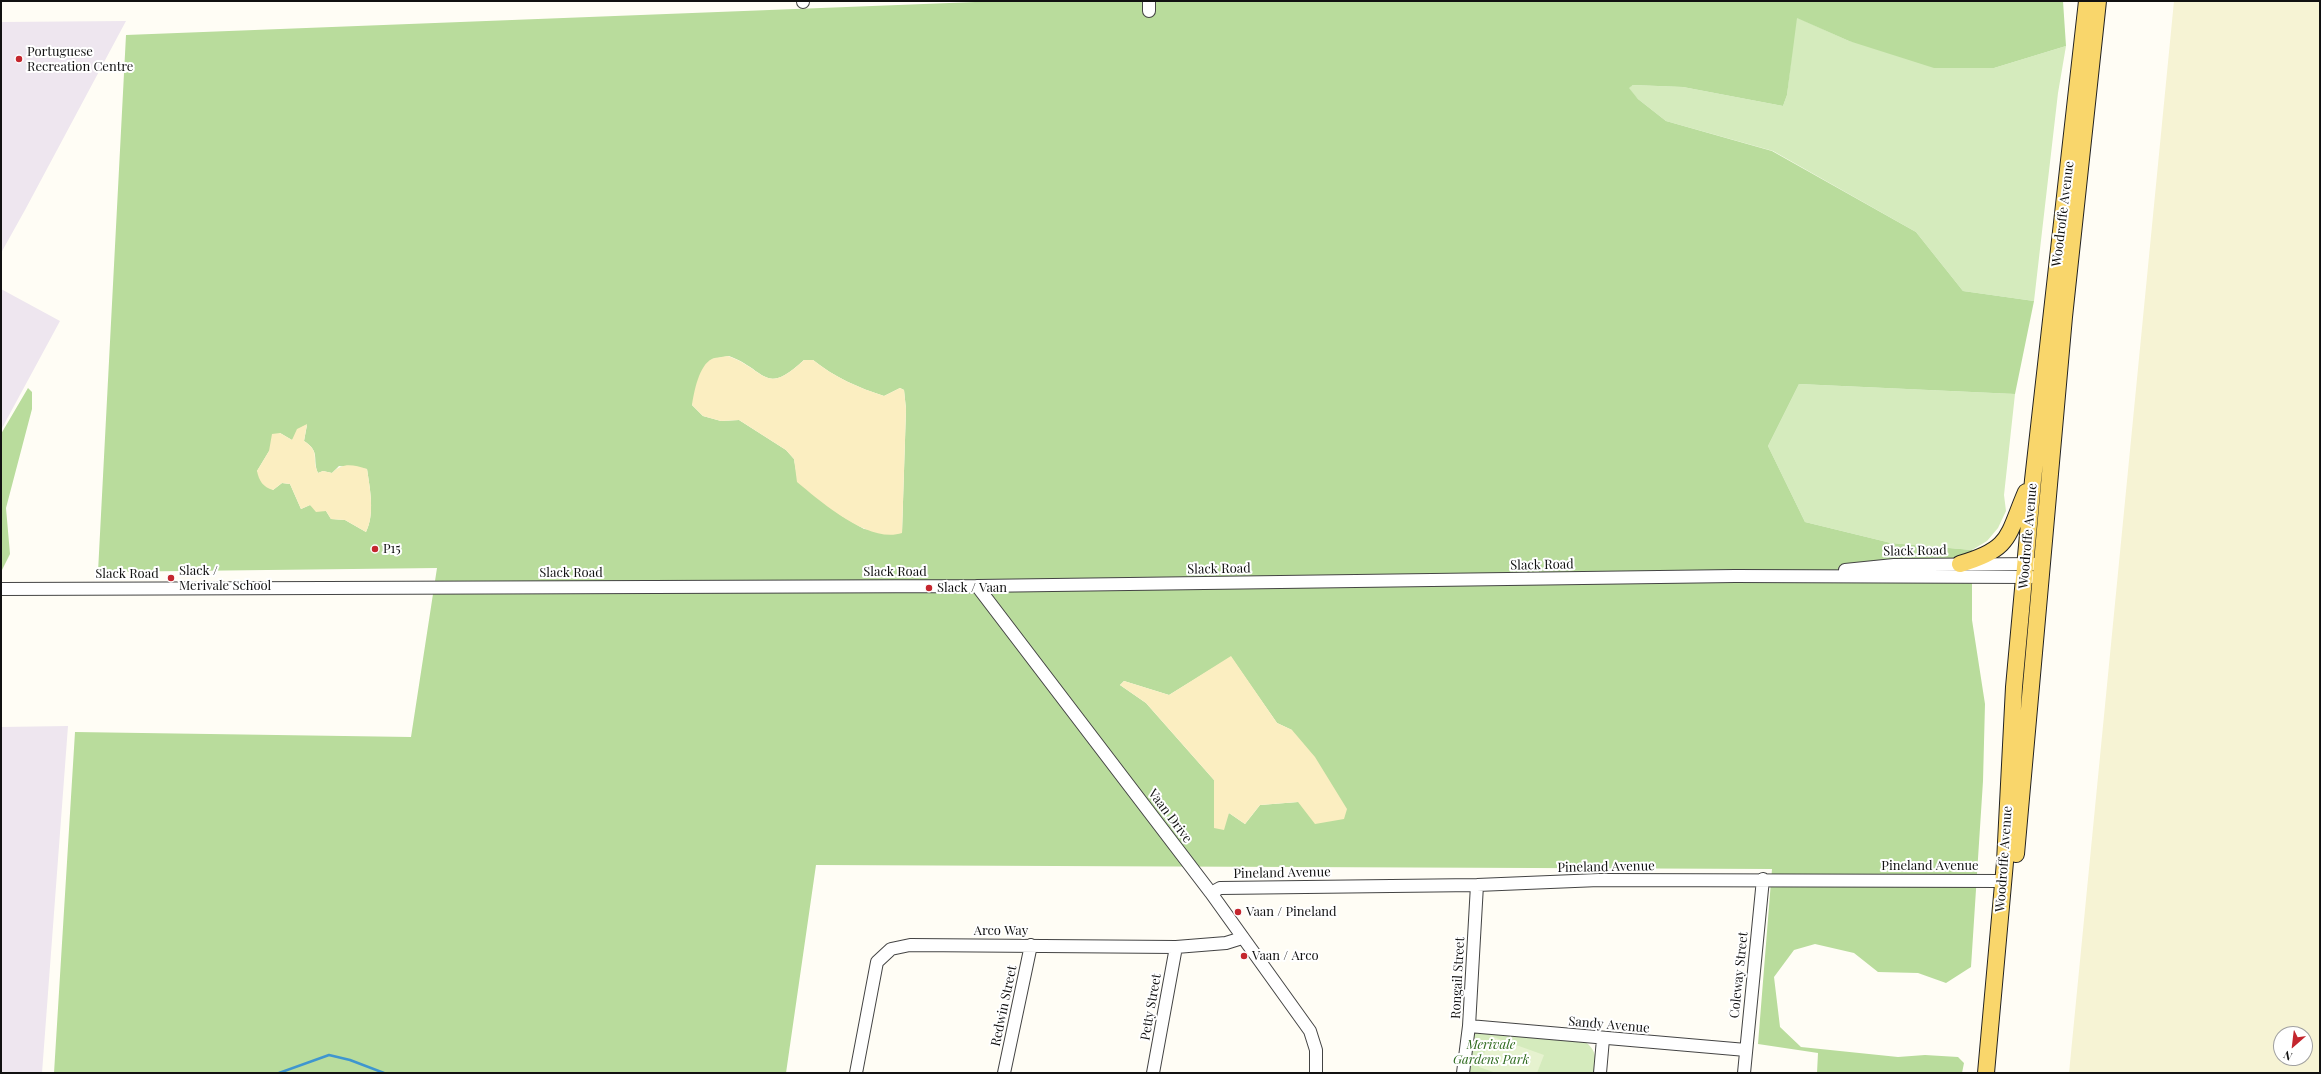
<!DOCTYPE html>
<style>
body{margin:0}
#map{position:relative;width:2321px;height:1074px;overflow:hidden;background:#fffdf5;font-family:"Playfair Display",serif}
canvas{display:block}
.frame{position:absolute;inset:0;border:2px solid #111;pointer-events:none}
.north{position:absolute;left:2273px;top:1026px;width:40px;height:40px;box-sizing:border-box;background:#fff;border:1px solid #a0a0a0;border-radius:50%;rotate:208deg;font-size:11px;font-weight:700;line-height:16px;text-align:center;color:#111}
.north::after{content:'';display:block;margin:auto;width:14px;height:18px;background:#c4262e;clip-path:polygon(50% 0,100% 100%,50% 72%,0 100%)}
</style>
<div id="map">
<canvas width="2321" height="1074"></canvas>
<div class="frame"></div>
<div class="north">N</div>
</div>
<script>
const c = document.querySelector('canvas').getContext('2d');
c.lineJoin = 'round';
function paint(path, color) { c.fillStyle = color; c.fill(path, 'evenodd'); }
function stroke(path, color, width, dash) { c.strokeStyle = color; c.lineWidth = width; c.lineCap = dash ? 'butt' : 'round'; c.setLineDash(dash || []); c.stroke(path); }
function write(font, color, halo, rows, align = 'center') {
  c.font = font + ' "Playfair Display",serif'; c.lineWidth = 4; c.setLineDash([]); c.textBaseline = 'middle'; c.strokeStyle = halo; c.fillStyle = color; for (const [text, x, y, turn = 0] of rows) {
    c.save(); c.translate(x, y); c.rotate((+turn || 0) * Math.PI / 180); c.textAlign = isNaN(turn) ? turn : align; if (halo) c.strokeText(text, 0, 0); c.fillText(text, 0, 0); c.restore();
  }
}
paint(new Path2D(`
 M126,21L25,210L1,253V22Z
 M1,289L60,321L1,430Z
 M68,726L42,1073H1V727Z`), '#eee6ef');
paint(new Path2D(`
 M2174,1H2320V1073H2069ZM2281,1034H2305V1058H2281Z`), '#f6f3d4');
paint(new Path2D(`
 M1796,17L1849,41L1994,68L2066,46L2058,93L2034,301L1963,291L1916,232L1773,151L1666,121L1638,99L1628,88L1633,85L1683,87L1783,106L1787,95Z
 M1799,384L2015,394L2004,495L2006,511L1998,528L1987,541L1972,550L1891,543L1805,522L1768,446Z
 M1479,1031L1584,1041C1597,1050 1596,1058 1595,1073H1468L1474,1033Z`), '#d5ebbd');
paint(new Path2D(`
 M1001,1H2063L2066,46L1994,68H1934L1849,41L1797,18L1787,95L1783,106L1683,87L1633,85L1629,88L1638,99L1666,121L1772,151L1916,232L1963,291L2034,301L2015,394L1799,384L1768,446L1805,522L1891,543L1972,550V620L1985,704L1983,781L1971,967L1946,983L1918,973L1878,972L1854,953L1815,944L1794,950L1774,977L1780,1027L1801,1047L1898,1057L1925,1055L1958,1057L1964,1063L1962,1073H1817L1818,1053L1758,1044L1772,869L816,865L786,1073H54L75,732L411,737L437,568L98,572L126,35ZM729,356C767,370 764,397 804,360H813C834,377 859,388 884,396L900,388L904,390L906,409L902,533L864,529L842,516L798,482L794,459L786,450L739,420L721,421L703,416L692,405L712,359ZM307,425L304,441C321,452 312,459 318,473L323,471L332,473L339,466L367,469C370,489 375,514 366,532L345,520L331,519L326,511L310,505L301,509L290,484L282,483L273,490L257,471L280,433L292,440ZM1231,657L1277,723L1292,730L1298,802L1260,805L1245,824L1229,813L1214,828V780L1146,703L1120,685L1124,681L1169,695Z
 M28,388L32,392V409L6,508L10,554L1,572V434Z`), '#b9dc9c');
paint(new Path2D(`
 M728,356C767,370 764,397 804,360H813C834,377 859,388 884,396L900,388L904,390L906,409L902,533C869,544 821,502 797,482L794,459L786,450L739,420L721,421L703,416L692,405C694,392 699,365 712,359C717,357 724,357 728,356Z
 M307,424L304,441C321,452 311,458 318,473L323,471L332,473C343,462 353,465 367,469C370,489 375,514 366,532L345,520L331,519L326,511L316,512L310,505L301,509L290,484L282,483L273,490C263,487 259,481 257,471L269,451L272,434L280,433L292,440L297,429Z
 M1231,656L1277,723L1292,730L1315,757L1347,809L1344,819L1315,824L1298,802L1260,805L1245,824L1229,813L1224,830L1214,828V780L1146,703L1120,685L1124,681L1169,695Z`), '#fbeec1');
paint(new Path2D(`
 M1491,1036L1544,1055L1537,1073H1496L1479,1067Z`), '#e6f2cf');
stroke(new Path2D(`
 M279,1073L329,1055L350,1060L384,1073`), '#3f96cf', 2.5);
const minor = new Path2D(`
 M1149,1V11
 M803,2V1
 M1845,570L1894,565L2042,564
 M977,586L1211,893L1310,1031L1316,1050V1073
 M1,589L977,586L1735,576L2032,577
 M1211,893L1220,888L1477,885L1599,880L2003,881
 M1469,1026L1746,1050
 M856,1073L877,962L891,949L910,945L1176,947L1226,943L1242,938
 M1004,1073L1031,945
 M1153,1073L1176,947
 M1463,1073L1469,1026L1477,885
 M1600,1073L1603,1039
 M1744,1073L1763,879`);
const major = new Path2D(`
 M1960,564C2012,549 2007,536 2026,492
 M2016,854L2064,317L2098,1
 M1986,1073L2005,862L2014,687L2033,480L2087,1`);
stroke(minor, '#444', 14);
stroke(major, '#222', 18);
stroke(minor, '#fff', 12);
stroke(major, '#f9d66b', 16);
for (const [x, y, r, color] of [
 [19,59,4,"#c4262e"],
 [375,549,4,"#c4262e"],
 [171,578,4,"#c4262e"],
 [929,588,4,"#c4262e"],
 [1238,912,4,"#c4262e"],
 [1244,956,4,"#c4262e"]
]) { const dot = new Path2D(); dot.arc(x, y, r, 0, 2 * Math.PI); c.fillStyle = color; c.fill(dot); stroke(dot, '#fff', 1.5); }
write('13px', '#111', '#fff', [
 ["Portuguese",27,52],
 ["Recreation Centre",27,67],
 ["P15",383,549],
 ["Slack /",179,571],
 ["Merivale School",179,586],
 ["Slack / Vaan",937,588],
 ["Vaan / Pineland",1246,912],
 ["Vaan / Arco",1252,956]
], 'left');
write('13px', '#111', '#fff', [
 ["Woodroffe Avenue",2063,214,-83],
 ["Woodroffe Avenue",2028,536,-85],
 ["Slack Road",1915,551,-1],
 ["Slack Road",1542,565,-1],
 ["Slack Road",1219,569,-1],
 ["Slack Road",895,572],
 ["Slack Road",571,573],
 ["Slack Road",127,574],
 ["Vaan Drive",1170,816,53],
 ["Woodroffe Avenue",2004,859,-86],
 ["Pineland Avenue",1930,866],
 ["Pineland Avenue",1606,867,-1],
 ["Pineland Avenue",1282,873,-1],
 ["Arco Way",1001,931],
 ["Coleway Street",1739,975,-84],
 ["Rongail Street",1458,978,-87],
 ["Redwin Street",1004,1006,-78],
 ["Petty Street",1151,1007,-80],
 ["Sandy Avenue",1609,1025,5]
]);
write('italic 13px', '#2f6b1f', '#fff', [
 ["Merivale",1491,1045],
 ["Gardens Park",1491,1060]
]);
</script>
